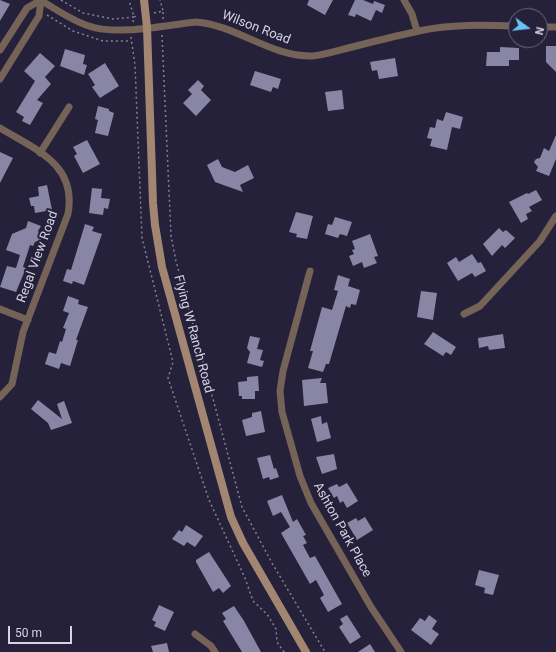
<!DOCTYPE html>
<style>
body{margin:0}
#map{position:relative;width:556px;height:652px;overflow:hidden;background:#25213a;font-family:Roboto,sans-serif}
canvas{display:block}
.north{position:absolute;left:508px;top:8px;width:40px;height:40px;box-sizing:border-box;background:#25213a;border:1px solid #6b687e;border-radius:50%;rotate:105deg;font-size:11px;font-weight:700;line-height:16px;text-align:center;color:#d5d3e4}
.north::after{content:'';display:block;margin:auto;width:14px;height:18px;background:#6bc3f2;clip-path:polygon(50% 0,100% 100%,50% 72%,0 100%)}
.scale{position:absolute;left:8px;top:626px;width:64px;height:18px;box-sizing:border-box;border:2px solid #d5d3e4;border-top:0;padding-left:5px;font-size:12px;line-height:14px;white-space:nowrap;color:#d5d3e4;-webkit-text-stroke:3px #25213a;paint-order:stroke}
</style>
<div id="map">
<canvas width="556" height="652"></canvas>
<div class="north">N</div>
<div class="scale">50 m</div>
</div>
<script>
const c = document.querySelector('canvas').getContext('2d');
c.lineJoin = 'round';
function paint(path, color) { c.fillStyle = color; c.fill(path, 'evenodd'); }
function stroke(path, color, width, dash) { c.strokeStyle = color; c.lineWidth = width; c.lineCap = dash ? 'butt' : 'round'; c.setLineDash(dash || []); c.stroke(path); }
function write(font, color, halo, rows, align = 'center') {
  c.font = font + ' Roboto,sans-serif'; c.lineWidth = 4; c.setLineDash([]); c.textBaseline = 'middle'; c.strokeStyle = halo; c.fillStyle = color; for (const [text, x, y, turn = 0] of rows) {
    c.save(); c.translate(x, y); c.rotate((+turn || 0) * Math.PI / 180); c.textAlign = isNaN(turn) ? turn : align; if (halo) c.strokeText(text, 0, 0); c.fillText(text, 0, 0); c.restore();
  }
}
paint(new Path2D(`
 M0,0L10,4L0,21Z
 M309,0H333L325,15L307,5Z
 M355,0H363L373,4L374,1L385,5L382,13L376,10L371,21L356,14L355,17L348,15Z
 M546,46H556V72L546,62Z
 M500,47L519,48V60H509V66H486L487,52H500Z
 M65,49L85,55L83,64L87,65L84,75L60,66Z
 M40,53L55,66L45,77L51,84L37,100L43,103L30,125L22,121L24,117L16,112L35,81L24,71Z
 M395,58L398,76L379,79L377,70L372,71L370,62Z
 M105,63L119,86L100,98L92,87L95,85L88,74Z
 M255,71L281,79L278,89L273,87L271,92L250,85Z
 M198,80L204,86L201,90L211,100L196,116L183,103L192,94L188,90Z
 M342,90L344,109L328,111L325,92Z
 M98,106L109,109V111L114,113L108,136L95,133L98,120L95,119Z
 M446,112L463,117L460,129L452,127L447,150L430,146L432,139L427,138L430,127L435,128L437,119L443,121Z
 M556,135V159L549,176L536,171L538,167L534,162L536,159L540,158L544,148L549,151Z
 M87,140L100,164L83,173L74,156L77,154L73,147Z
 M0,152L13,158L0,183Z
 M218,159L222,167L235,172L248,165L254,178L240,185L243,192L215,182L207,165Z
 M47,185L52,210L35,213L34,206H31L29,198L39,196L38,187Z
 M92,188L102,189L101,198L110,199L108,209L104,208L103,215L89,213Z
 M536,190L542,200L529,207L532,211L526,214L528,219L521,223L509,202L527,193L528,194Z
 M296,212L313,216L307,239L296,237L297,234L289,232Z
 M335,217L352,222L347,236L340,234L338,238L325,234L328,224L332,225Z
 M28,221L41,226L38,231L42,239L35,242L33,246L30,245L23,267L26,268L16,292L0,287L7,266L16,268L20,255L6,250L12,234L26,228Z
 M85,224L94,227L92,231L102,234L84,285L73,281L72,284L63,281L67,269L71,270Z
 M499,228L503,232L506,230L515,238L505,248L502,245L492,256L483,244Z
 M370,234L378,256L374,257L377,263L364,268L362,262L353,266L349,256L354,254L352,250L355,249L352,241Z
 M472,254L478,263L481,262L486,271L475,277L472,273L458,281L447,263L456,257L459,262Z
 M338,275L350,279L348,286L360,290L356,305L351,304L350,308L346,306L329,364H326L323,372L308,368L313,351H310L322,307L332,310L338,291L334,290Z
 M421,291L437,293L433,320L417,317Z
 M68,296L79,300L78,304L88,307L76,340H78L70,366L61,363L59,369L45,364L49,352L56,354L60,341L62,342L66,329L63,328L69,313L63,311Z
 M433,332L456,347L451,355L446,352L443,356L424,344Z
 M503,334L505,348L489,350L488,346L479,348L478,338Z
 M250,336L260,338L257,349L263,350L260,360L264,361L262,367L247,363L250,352L247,348Z
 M258,376L259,391H255V399H242V396H239L238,382L247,381V377Z
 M322,378L320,383H326L328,403L304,406L302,380Z
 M38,400L62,419L57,404L64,401L72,423L51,430L48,423L31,409Z
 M261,411L265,432L246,436L242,420L252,417V413Z
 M321,416L322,424L327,422L331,438L317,442L311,419Z
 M334,454L337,469L322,474L316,457Z
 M270,455L274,469L276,468L279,477L270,480L269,477L263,479L257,458Z
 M347,483L358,501L347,508L343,501L340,503L337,496L334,498L328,488L337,484L339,487Z
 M282,495L293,522L297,519L306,535L303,536L307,543L303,545L310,558L315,556L342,604L328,612L320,598L324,595L316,580L310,584L281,533L290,527L281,512L273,516L267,501Z
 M365,517L373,530L357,540L347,523L356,518L358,521Z
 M186,525L203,536L195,547L187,542L184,546L172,539L179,530L182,532Z
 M209,552L231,586L223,593L219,588L213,592L196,562V560Z
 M479,570L499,575L493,595L484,593L485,588L475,585Z
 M159,605L174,612L165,631L154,626L156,622L152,620Z
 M234,606L244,621L261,652H242L223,621L226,619L222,613Z
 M347,615L361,637L350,644L339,627L343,624L340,619Z
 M429,615L437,621L432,629L439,634L431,645L411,630L420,618L425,621Z
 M167,643L169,652H153L151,646Z
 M370,644L375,652H358Z`), '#8985a4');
stroke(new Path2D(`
 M61,0L83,13L113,19L134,17L129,0
 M154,13L163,11L160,0
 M47,15L73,31L103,41H131
 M163,19V11
 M133,22L134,17L137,16
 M162,35L171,236L176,261L242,507L272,563L325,652
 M131,37L135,65L142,238L173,362L168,378L209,500L245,578L253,601L267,614L276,629L277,642L284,652`), '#848196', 1.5, [2, 3]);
stroke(new Path2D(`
 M40,0C56,9 72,21 89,26C117,36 166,25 196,22C237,25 270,57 312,56C324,55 336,51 348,48C372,42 395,36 419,31C451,24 483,25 516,26
 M404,0L412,14L417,31
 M540,27H556
 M0,50L27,8L41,0
 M0,79L39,16L41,0
 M0,128C36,150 77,164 68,214L23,332L12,384L0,397
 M40,153L69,107
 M310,271L283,371L280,391L282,412L300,476L311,503L371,607L401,652
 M0,309L28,320
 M464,314L480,306L540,241L556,216
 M195,634L211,646L215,652`), '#746356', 7);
stroke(new Path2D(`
 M144,0L147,27L153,203L155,225L162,267L231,517L243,543L306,652`), '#a28672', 8);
write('13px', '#d5d3e4', '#25213a', [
 ["Wilson Road",256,28,21],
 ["Regal View Road",38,257,-70],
 ["Flying W Ranch Road",193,334,75],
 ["Ashton Park Place",342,530,61]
]);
</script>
